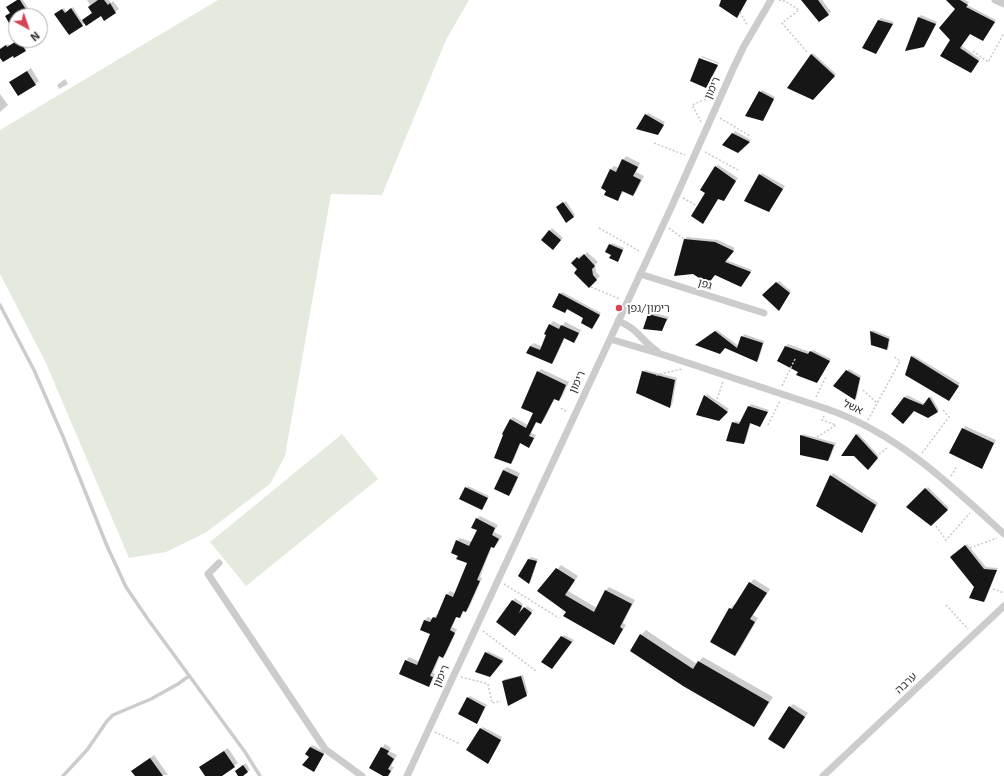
<!DOCTYPE html>
<meta charset="utf-8">
<style>
body{margin:0}
#map{position:relative;width:1004px;height:776px;overflow:hidden;background:#fff;font-family:"Exo 2",sans-serif}
canvas{display:block}
.north{position:absolute;left:8px;top:8px;width:40px;height:40px;box-sizing:border-box;background:#fff;border:1px solid #acacac;border-radius:50%;rotate:140deg;font-size:11px;font-weight:700;line-height:16px;text-align:center;color:#2f2f2f}
.north::after{content:'';display:block;margin:auto;width:14px;height:18px;background:#d14554;clip-path:polygon(50% 0,100% 100%,50% 72%,0 100%)}
</style>
<div id="map">
<canvas width="1004" height="776"></canvas>
<div class="north">N</div>
</div>
<script>
const c = document.querySelector('canvas').getContext('2d');
c.lineJoin = 'round';
function paint(path, color) { c.fillStyle = color; c.fill(path, 'evenodd'); }
function stroke(path, color, width, dash) { c.strokeStyle = color; c.lineWidth = width; c.lineCap = dash ? 'butt' : 'round'; c.setLineDash(dash || []); c.stroke(path); }
function write(font, color, halo, rows, align = 'center') {
  c.font = font + ' "Exo 2","Noto Sans Hebrew",sans-serif'; c.lineWidth = 4; c.setLineDash([]); c.textBaseline = 'middle'; c.strokeStyle = halo; c.fillStyle = color; for (const [text, x, y, turn = 0] of rows) {
    c.save(); c.translate(x, y); c.rotate((+turn || 0) * Math.PI / 180); c.textAlign = isNaN(turn) ? turn : align; if (halo) c.strokeText(text, 0, 0); c.fillText(text, 0, 0); c.restore();
  }
}
paint(new Path2D(`
 M218,0H469L446,40L382,195L331,194L285,456L270,484L205,533L166,552L129,558L45,361L0,274V130Z
 M342,434L378,479L246,586L210,542Z`), '#e5eade');
paint(new Path2D(`
 M17,0H23L33,16H16V18L11,13Z
 M87,0H109L111,3L113,1L119,9L104,20L101,15L85,22L82,25L57,13L64,8L67,12L73,7L82,21L93,13L89,7L90,5Z
 M803,0H822L831,12L819,20Z
 M949,0H965L969,2L967,5L996,20L983,40L970,33L961,45L980,59L973,70L952,40L957,9Z
 M921,15L937,22L924,46L906,50L919,17Z
 M881,18L894,22L876,53L879,20Z
 M22,40L27,48L25,50L13,54L0,56V49L8,44L10,46L17,41L18,43Z
 M813,53L836,74L813,99L811,55Z
 M702,56L719,63V64L701,57Z
 M699,59L718,66L706,87Z
 M31,68L39,81L35,84L14,80Z
 M65,79L68,84L59,89L57,85Z
 M762,90L775,97L765,117L763,119L746,116Z
 M0,94L8,105L0,112Z
 M648,113L665,122L660,131L646,115Z
 M735,131L751,140L738,152L733,134Z
 M626,156L640,163L636,172L644,176L636,192L633,195L624,191L617,200L602,188L611,169L614,166L619,168L623,160Z
 M718,165L738,178L725,198H719L703,223L706,192L716,167Z
 M762,173L785,186L769,211L760,175Z
 M566,201L575,215L573,217L559,206Z
 M552,228L563,238L555,247L542,240Z
 M687,237L718,240L735,248L726,260L752,270L743,283L715,274L693,273L676,275L685,239Z
 M612,243L624,248L617,261L610,245Z
 M587,252L598,262L595,265L596,272L600,276L589,287L578,269L572,263L581,255L583,257Z
 M779,281L791,291L779,310L764,295Z
 M562,292L601,313L594,325L585,318L568,309L565,312L560,294Z
 M651,312L669,317L661,330L649,314Z
 M553,321L562,326L565,322L581,330L577,338L574,342L565,338L555,359L552,363L530,346L534,343L542,347L550,325Z
 M717,330L739,346L744,334L764,341L759,359L757,361L725,347L698,343Z
 M873,330L890,337L889,347L887,349L872,345L871,331Z
 M788,344L810,352L813,350L831,359L819,380L799,372L786,346Z
 M913,355L960,383L951,397L912,356Z
 M541,369L569,382L562,397L559,400L555,398L544,420L541,423L537,421L531,433L536,435L532,443L529,446L521,442L514,460L511,463L510,420L513,417L528,425L534,412L538,372Z
 M849,369L861,376L857,397L855,399L847,371Z
 M645,370L677,378L672,405L670,407L643,372Z
 M707,394L729,409L719,420L698,414Z
 M907,395L925,404L931,396L939,410L937,412L905,397Z
 M751,404L769,410L760,426L751,423L746,440L744,443L733,423L735,421L741,422Z
 M965,426L996,440L982,468L951,453Z
 M858,433L879,456L870,467L857,435Z
 M803,434L836,443L830,458L828,460L801,436Z
 M507,467L520,473L512,492L509,495L503,470Z
 M833,473L878,503L862,532L817,505Z
 M468,486L489,496L482,509L466,488Z
 M928,487L949,508L931,525L908,506Z
 M480,516L498,525L494,532L502,536L497,544L494,547L492,546L480,577L482,578L469,608L466,611L464,610L459,617L457,616L452,627L457,629L446,654L443,657L440,656L433,673L435,674L432,682L429,685L406,661L409,657L420,662L432,634L425,620L428,617L433,619L437,614L438,615L447,594L450,591L455,593L468,563L460,555L457,541L460,538L472,542L478,530L476,519Z
 M967,544L986,567L998,568L986,599L984,601L954,555Z
 M531,557L538,559L531,581L529,583V559Z
 M561,565L578,576L568,591L597,608L606,590L609,587L635,600L623,623L626,625L614,644L539,591Z
 M754,579L770,589L753,615L758,618L739,651L735,655L730,609L734,604L736,605L750,583Z
 M515,598L523,604L520,614L527,606L533,610L517,633L497,622Z
 M646,630L697,664L703,657L773,697L758,721L754,726L641,635Z
 M564,635L574,640L552,668L562,637Z
 M488,651L504,659L492,674L486,653Z
 M523,675L528,693L526,695L503,681L505,679Z
 M470,696L487,705L477,723L468,698Z
 M793,704L808,713L787,744L790,707Z
 M483,727L502,737L489,761L481,729Z
 M385,744L391,748L389,751L397,755L391,766L394,767L388,776H385L382,748Z
 M312,745L325,752L314,770L311,756L310,747Z
 M228,748L238,763L220,776H206L200,767Z
 M154,755L168,775L136,776V768Z
 M246,763L250,770L240,776L236,771Z`), '#0003');
paint(new Path2D(`
 M17,0H20L30,16H16V19L9,23L5,16L10,13L6,7Z
 M98,0H104L108,5L110,3L116,13L104,21L101,16L86,26L82,20L92,13L88,7Z
 M721,0H747L737,18L719,6Z
 M801,0H818L829,15L819,22Z
 M946,0H960L968,5L966,7L995,22L983,41L970,34L960,48L979,61L971,73L940,56L950,40L939,28L955,9Z
 M71,8L83,26L69,35L54,14L62,9L65,13Z
 M918,17L936,24L924,47L905,51Z
 M878,20L893,24L876,54L862,48Z
 M15,42L16,44L20,42L26,51L14,58L13,56L3,62L0,58V49L6,45L7,47Z
 M811,54L835,76L813,100L787,88Z
 M699,58L718,65L706,88L690,81Z
 M27,71L36,85L18,96L9,82Z
 M759,91L774,99L763,121L745,116Z
 M645,114L664,125L658,135L636,129Z
 M732,133L750,142L738,153L722,145Z
 M622,159L638,167L633,176L641,180L633,196L622,191L618,201L604,195L606,191L601,188L610,169L616,172Z
 M715,166L736,181L724,201L718,199L703,224L691,216L705,193L700,190Z
 M759,174L783,189L769,212L744,201Z
 M563,202L574,217L566,223L556,207Z
 M549,230L561,240L553,250L541,240Z
 M684,239L715,242L734,251L725,262L751,272L741,287L715,275L708,284L693,274L674,276Z
 M609,244L623,250L618,262L609,258L611,255L605,252Z
 M584,254L595,266L592,269L593,275L597,280L589,288L574,273L577,269L571,263L577,257L579,259Z
 M776,282L790,293L779,311L762,295Z
 M559,293L600,315L592,329L581,323L583,318L567,309L565,313L552,307Z
 M648,314L667,319L662,331L643,329Z
 M549,324L559,329L561,325L579,333L574,343L564,338L552,364L526,353L530,346L540,350L546,335L544,334Z
 M715,331L737,348L741,336L763,343L757,362L725,348L720,354L695,345Z
 M870,331L889,339L887,350L871,345Z
 M785,346L808,354L810,351L830,361L817,383L796,375L798,372L777,361Z
 M911,356L959,386L949,401L905,375Z
 M846,370L860,378L855,400L833,386Z
 M537,371L566,385L559,401L554,399L541,424L536,422L529,436L534,438L529,448L520,443L511,464L494,458L503,435L502,434L510,419L526,428L533,413L521,408Z
 M642,371L675,380L670,408L636,393Z
 M704,395L728,412L719,421L696,415Z
 M904,397L923,405L929,397L938,412L928,418L914,411L903,424L891,414Z
 M748,406L768,412L760,427L750,423L744,444L726,441L732,422L739,424Z
 M962,428L994,443L982,469L949,453Z
 M856,434L878,458L868,470L854,456H841Z
 M800,435L834,445L828,461L800,455Z
 M503,470L518,477L509,496L494,489Z
 M830,475L876,505L862,533L816,506Z
 M465,487L488,498L482,510L459,499Z
 M925,488L948,510L931,526L906,507Z
 M476,518L495,528L492,535L499,539L494,548L491,547L477,580L480,581L466,612L463,611L460,618L456,617L450,630L455,633L443,658L439,656L430,676L433,677L429,687L399,674L405,660L417,665L430,634L420,630L424,620L430,622L433,617L436,618L446,594L453,597L467,563L456,559L458,556L451,553L456,540L469,546L477,530L471,528Z
 M965,545L984,569L997,570L984,602L969,598L974,587L950,557Z
 M528,559L537,561L529,584L518,576Z
 M556,568L575,580L565,595L594,612L605,590L632,604L620,627L623,629L614,645L563,616L566,612L537,591Z
 M749,582L767,593L750,619L755,622L735,656L710,642L729,608L732,609Z
 M512,600L522,606L519,613L524,607L532,613L515,636L496,622Z
 M640,634L693,669L698,661L769,702L754,727L683,686L630,651Z
 M561,636L572,642L552,669L541,662Z
 M485,652L503,661L490,677L475,672Z
 M521,676L527,696L508,706L502,681Z
 M467,697L485,707L477,724L458,714Z
 M789,706L805,717L784,749L768,739Z
 M480,728L501,740L488,764L466,750Z
 M310,747L324,754L314,772L302,765L309,757L305,754Z
 M381,747L389,751L387,754L394,759L388,769L391,771L388,776H383L369,768Z
 M224,751L235,767L222,776H205L199,767Z
 M150,758L163,776H135L131,771Z
 M243,765L248,772L243,776H238L235,771Z`), '#161616');
stroke(new Path2D(`
 M779,0L785,1L799,10L782,23L807,52
 M740,12L747,25
 M973,51L988,62L1004,33
 M720,118L750,136
 M701,122L692,105L711,97
 M654,143L685,155
 M705,152L738,170
 M683,198L697,206
 M599,228L641,252
 M669,228L684,239
 M591,287L620,299
 M656,375L682,369
 M782,386L795,359
 M863,390L877,403
 M816,397L826,377
 M717,399L723,382
 M561,408L567,412
 M868,420L900,361L893,356
 M768,425L780,401
 M817,437L836,425L822,420L824,416
 M922,453L949,417L943,410
 M879,454L887,448
 M951,476L957,466
 M936,526L946,540L970,513
 M970,548L997,538
 M504,584L559,618
 M993,589L1004,593
 M946,605L968,629
 M483,631L536,671
 M461,677L488,684L492,703L501,701
 M435,732L460,744`), '#c9c9c9', 1.5, [2, 2]);
stroke(new Path2D(`
 M0,305L34,370L64,439L107,546L126,587L147,618L245,752L260,776
 M63,776L87,750L107,721L113,715L151,699L178,684L189,676`), '#ccc', 3.5);
stroke(new Path2D(`
 M995,0L1004,4
 M640,274L764,313
 M618,321C638,328 641,341 657,351
 M610,339L664,355L827,409C897,433 951,485 1004,534
 M219,563L208,574L325,749L362,776
 M407,776L671,208L733,69L744,46L771,0
 M823,776L1004,606`), '#ccc', 7);
for (const [x, y, r, color] of [
 [619,308,4,"#d14554"]
]) { const dot = new Path2D(); dot.arc(x, y, r, 0, 2 * Math.PI); c.fillStyle = color; c.fill(dot); stroke(dot, '#fff', 1.5); }
write('11px', '#2f2f2f', '#fff', [
 ["רימון",712,88,-66],
 ["גפן",705,284,17],
 ["רימון",577,382,-65],
 ["אשל",853,407,23],
 ["רימון",441,676,-65],
 ["ערבה",906,683,-43]
]);
write('11px', '#2f2f2f', '#fff', [
 ["רימון/גפן",627,308]
], 'left');
</script>
